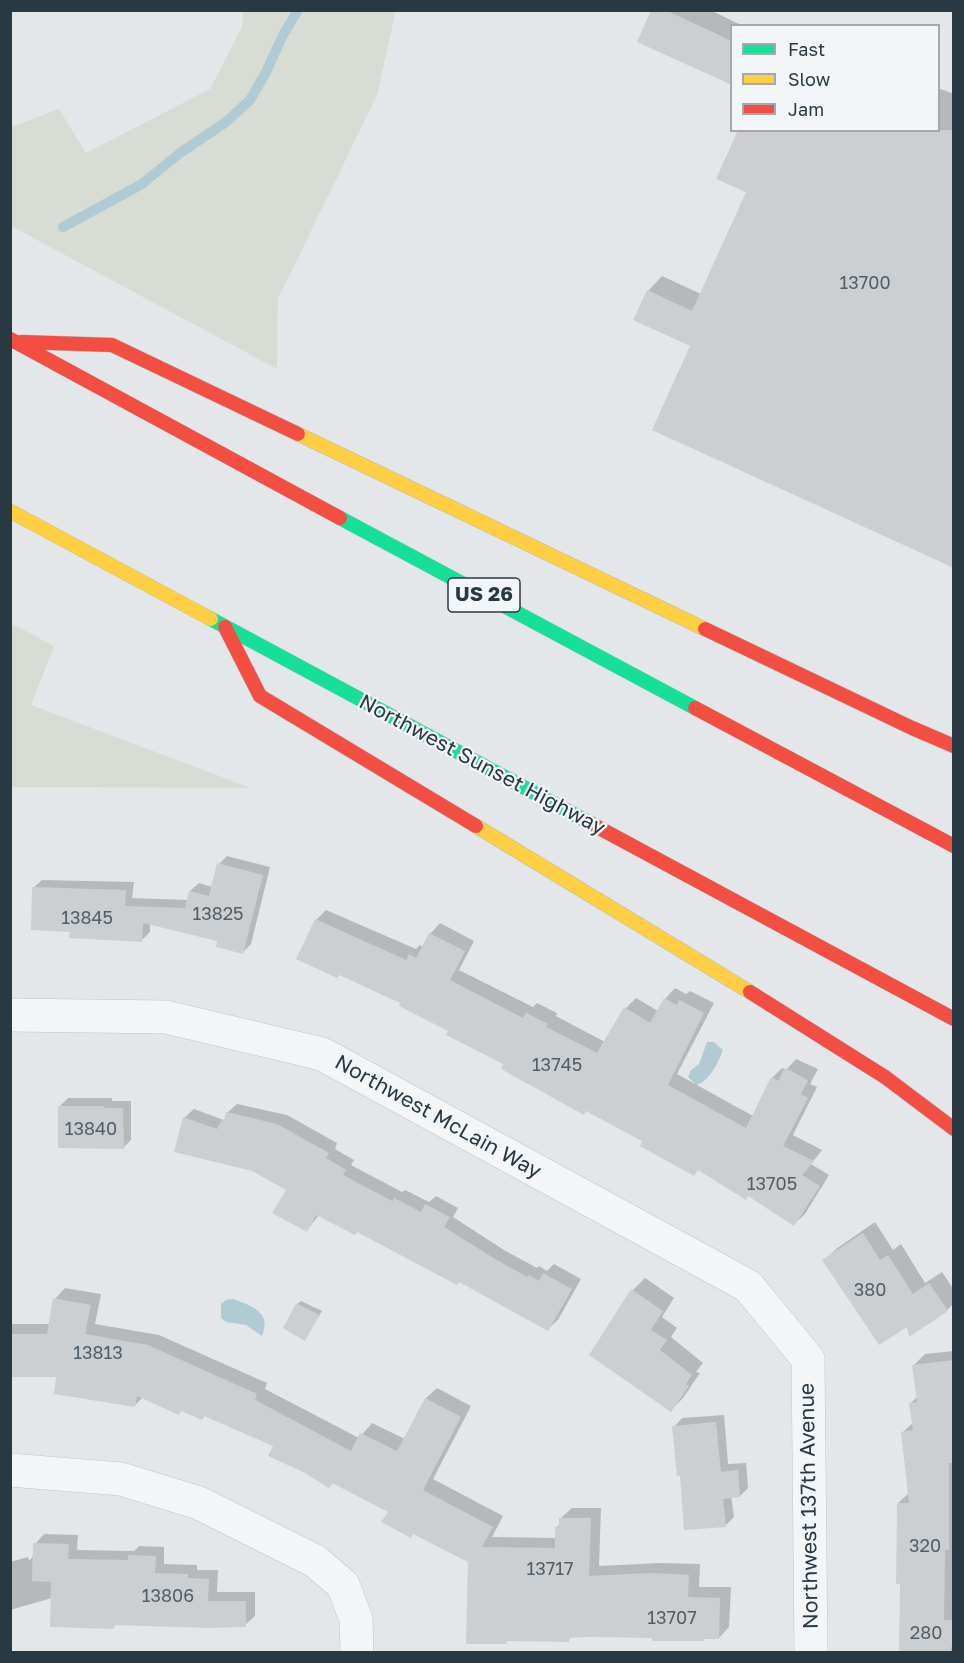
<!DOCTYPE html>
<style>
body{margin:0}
#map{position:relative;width:964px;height:1663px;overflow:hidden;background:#e4e7e9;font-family:"Golos Text",sans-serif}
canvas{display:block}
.frame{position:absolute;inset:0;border:12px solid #293944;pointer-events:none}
.legend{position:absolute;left:730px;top:24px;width:210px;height:108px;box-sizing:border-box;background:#f2f6f8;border:2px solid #a2aab0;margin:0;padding:8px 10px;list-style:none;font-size:18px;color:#293944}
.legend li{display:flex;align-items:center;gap:12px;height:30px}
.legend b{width:30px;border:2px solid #a2aab0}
</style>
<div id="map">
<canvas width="964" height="1663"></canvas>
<div class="frame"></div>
<ul class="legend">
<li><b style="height:8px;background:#16e098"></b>Fast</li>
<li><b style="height:8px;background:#ffcf43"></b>Slow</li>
<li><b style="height:8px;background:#f24e42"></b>Jam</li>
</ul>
</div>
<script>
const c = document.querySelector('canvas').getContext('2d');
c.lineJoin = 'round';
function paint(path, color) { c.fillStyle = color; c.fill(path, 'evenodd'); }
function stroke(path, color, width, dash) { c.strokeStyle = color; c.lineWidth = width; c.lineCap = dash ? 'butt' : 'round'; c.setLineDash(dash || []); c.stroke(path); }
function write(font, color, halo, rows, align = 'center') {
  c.font = font + ' "Golos Text",sans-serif'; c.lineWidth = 4.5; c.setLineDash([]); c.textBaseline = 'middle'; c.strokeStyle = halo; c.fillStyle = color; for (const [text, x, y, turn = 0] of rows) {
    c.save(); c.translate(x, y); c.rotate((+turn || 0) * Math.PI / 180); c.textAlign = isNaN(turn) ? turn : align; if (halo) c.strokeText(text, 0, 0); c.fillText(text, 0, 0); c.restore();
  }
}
paint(new Path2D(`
 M243,11H394V19L377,95L278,299L277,369L11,226V127L59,109L86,153L210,89L242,27Z
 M10,623L54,646L31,705L251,788L11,787Z`), '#d7ddd4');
paint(new Path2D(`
 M707,1042H714L723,1050C718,1063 710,1081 696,1085L688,1077L691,1070L699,1064Z
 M233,1299C252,1306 272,1312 262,1336L246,1325L226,1322L221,1318V1304L226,1300Z`), '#b1cbd5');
paint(new Path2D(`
 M653,10H710L743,26H732V83Z
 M938,88L954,94V567L692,345L648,291L662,276L701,294L938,130Z
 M227,856L270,867L251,944L243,952L219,940L150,923V932L142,940L72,930L33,888L42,880L134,882L132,898L188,900L190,891L199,883L212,887L219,864Z
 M326,910L416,949L420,945L423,947L430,934L440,923L474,941L459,970L533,1007L537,1003L557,1013L556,1016L605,1042L626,1008L636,998L658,1011L665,999L675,988L686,994L690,991L714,1003L677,1074L753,1116L772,1078L782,1068L786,1070L796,1059L818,1069L810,1084L817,1087L793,1135L822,1150L811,1164L829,1175L805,1214L794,1224L749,1195L699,1169L694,1174L644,1141L505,1064L402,1002L316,920Z
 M68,1098H112V1101H131V1140L123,1148L60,1106Z
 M10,1101H12L10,1131Z
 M237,1104L287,1115L337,1143L335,1149L354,1160L351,1165L402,1192L405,1190L429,1202L436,1196L458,1208L453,1217L504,1250L537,1268L539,1266L547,1271L554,1264L581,1279L558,1320L548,1329L459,1281L358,1231L319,1215L307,1230L288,1189L184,1118L194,1109L224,1120L227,1113Z
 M875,1222L893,1250L901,1244L925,1283L942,1272L954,1290V1303L947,1310L908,1324L824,1261L836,1249Z
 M645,1278L674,1298L662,1317L677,1328L671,1337L703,1363L696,1372L700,1373L683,1398L671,1410L633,1290Z
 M65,1288L101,1294L95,1324L159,1335L267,1383L265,1389L359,1438L372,1423L405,1439L426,1398L437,1388L471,1406L433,1479L503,1516L492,1537L556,1538V1528L560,1524L561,1518L572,1508H601L599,1566L660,1563L700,1564L699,1587H731L729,1627L719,1638L572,1636L568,1640H508L506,1642L469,1562L390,1512L334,1482L329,1486L276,1445L206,1415L202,1418L183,1410L179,1413L143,1397L134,1406L58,1376H10V1324H50L55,1299Z
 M301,1301L322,1311L305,1339L297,1304Z
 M954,1351V1652H900L902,1583L898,1503L910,1492L902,1433L914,1422L911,1403L918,1396L914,1365L925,1354Z
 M724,1415L728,1464L746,1463L748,1488L740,1496H731L734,1517L726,1525L681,1475L674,1427L682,1418Z
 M44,1534L78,1535L77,1550L134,1551L139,1546L164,1547V1564L197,1565V1570H218L217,1592H255V1616L245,1625L116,1624L113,1627L52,1598L10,1610V1562L28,1557L29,1561L34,1555L35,1544Z`), '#0003');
stroke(new Path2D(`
 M63,227L142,184L180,153L226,122L250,100L265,74L283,35L298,10`), '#b1cbd5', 10);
paint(new Path2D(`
 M651,10H665L732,41V85L637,42Z
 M738,130H954V568L652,430L690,346L633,320L647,290L692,311L746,192L716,179Z
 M217,863L263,875L243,954L216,947L217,941L143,923L142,942L69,938L70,932L31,930L32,887L126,890L125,906L185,908L189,891L209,896Z
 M315,919L406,960L409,954L416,958L429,933L465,951L450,980L523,1018L526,1013L548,1024L546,1027L597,1053L624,1007L650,1023L664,998L677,1005L679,1000L704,1013L668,1085L746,1128L771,1077L778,1081L785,1068L808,1080L801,1094L808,1098L783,1146L814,1161L802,1175L820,1186L794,1226L748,1196L746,1200L698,1170L694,1176L640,1146L642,1141L586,1111L584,1115L501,1069L503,1064L446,1035L448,1031L399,1006L400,1003L339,975L337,978L296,959Z
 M58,1106H104L105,1108H123L124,1149L58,1148Z
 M226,1112L277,1124L329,1153L326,1158L346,1170L343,1175L392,1201L394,1198L421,1212L425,1204L450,1217L444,1227L495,1259L527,1277L529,1275L539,1281L543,1273L572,1289L548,1331L459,1282L457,1285L357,1232L355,1235L316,1215L307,1232L272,1213L286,1190L252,1171L174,1152L183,1117L217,1129L222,1120L224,1121Z
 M863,1233L880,1260L888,1255L913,1294L929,1283L948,1311L909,1337L907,1327L879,1345L822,1260Z
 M631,1289L663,1311L651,1330L667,1340L660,1350L692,1375L686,1384L689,1386L671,1412L589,1355Z
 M53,1298L91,1305L85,1334L148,1345L257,1394L255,1400L351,1451L360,1433L397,1451L425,1398L461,1417L423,1490L493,1527L482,1547L555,1548V1527H559V1518H591L589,1576L649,1573L689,1575L688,1597L720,1598L719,1639H704V1641H652V1638L588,1637L569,1638V1642L507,1641V1644H466L468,1562L413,1534L411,1538L381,1522L388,1512L332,1483L329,1488L303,1472L268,1456L273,1446L204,1416L202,1420L181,1411L179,1415L137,1396L135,1407L54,1394L56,1377H10V1334H47Z
 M296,1303L319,1315L305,1341L283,1328Z
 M954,1360V1463H949V1550H945L944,1620H954V1647H951V1653H899L900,1584H896L897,1503H909L901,1432L913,1430L909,1403L917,1402L912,1365Z
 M716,1422L721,1472L738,1470L740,1497L723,1499L726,1527L684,1530L680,1476H677L672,1426Z
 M33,1543L69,1544L68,1559L128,1560V1555L156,1556L155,1573L188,1574V1578L209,1579L208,1601H246V1627L208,1628L114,1625V1629L50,1627L51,1582L32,1581Z`), '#cccfd2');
const street = new Path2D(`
 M10,1015L166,1017L322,1054L748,1286L808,1359L811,1652
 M10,1470L121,1479L199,1503L315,1561L343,1585L356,1619L357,1652`);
const fast = new Path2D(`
 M340,518L695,708
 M211,619L590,823`);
const slow = new Path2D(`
 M298,434L705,629
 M10,511L211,619
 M476,826L750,992`);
const jam = new Path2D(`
 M10,339L340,518
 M21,342L112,345L298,434
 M225,627L260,696L476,826
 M705,629L912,728L954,746
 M695,708L954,846
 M590,823L954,1019
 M750,992L885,1077L954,1129`);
stroke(street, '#c2c5c7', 34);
stroke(fast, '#b6bbbe', 15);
stroke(slow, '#b6bbbe', 15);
stroke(jam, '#b6bbbe', 15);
stroke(street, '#f3f5f6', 33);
stroke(fast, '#16e098', 14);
stroke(slow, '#ffcf43', 14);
stroke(jam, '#f24e42', 14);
write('18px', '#525f68', null, [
 ["13700",865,283],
 ["13825",218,914],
 ["13845",87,918],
 ["13745",557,1065],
 ["13840",91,1129],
 ["13705",772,1184],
 ["380",870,1290],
 ["13813",98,1353],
 ["320",925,1546],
 ["13717",550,1569],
 ["13806",168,1596],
 ["13707",672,1618],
 ["280",926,1633]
]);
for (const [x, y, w] of [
 [484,595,72]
]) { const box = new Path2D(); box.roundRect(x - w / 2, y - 17, w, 34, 4.5); c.fillStyle = '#f2f6f8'; c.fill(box); stroke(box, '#293944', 1.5); }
write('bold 20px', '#293944', null, [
 ["US 26",484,595]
]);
write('21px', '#293944', '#f2f6f8', [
 ["Northwest Sunset Highway",482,765,28],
 ["Northwest McLain Way",438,1117,29],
 ["Northwest 137th Avenue",809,1506,-91]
]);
</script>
